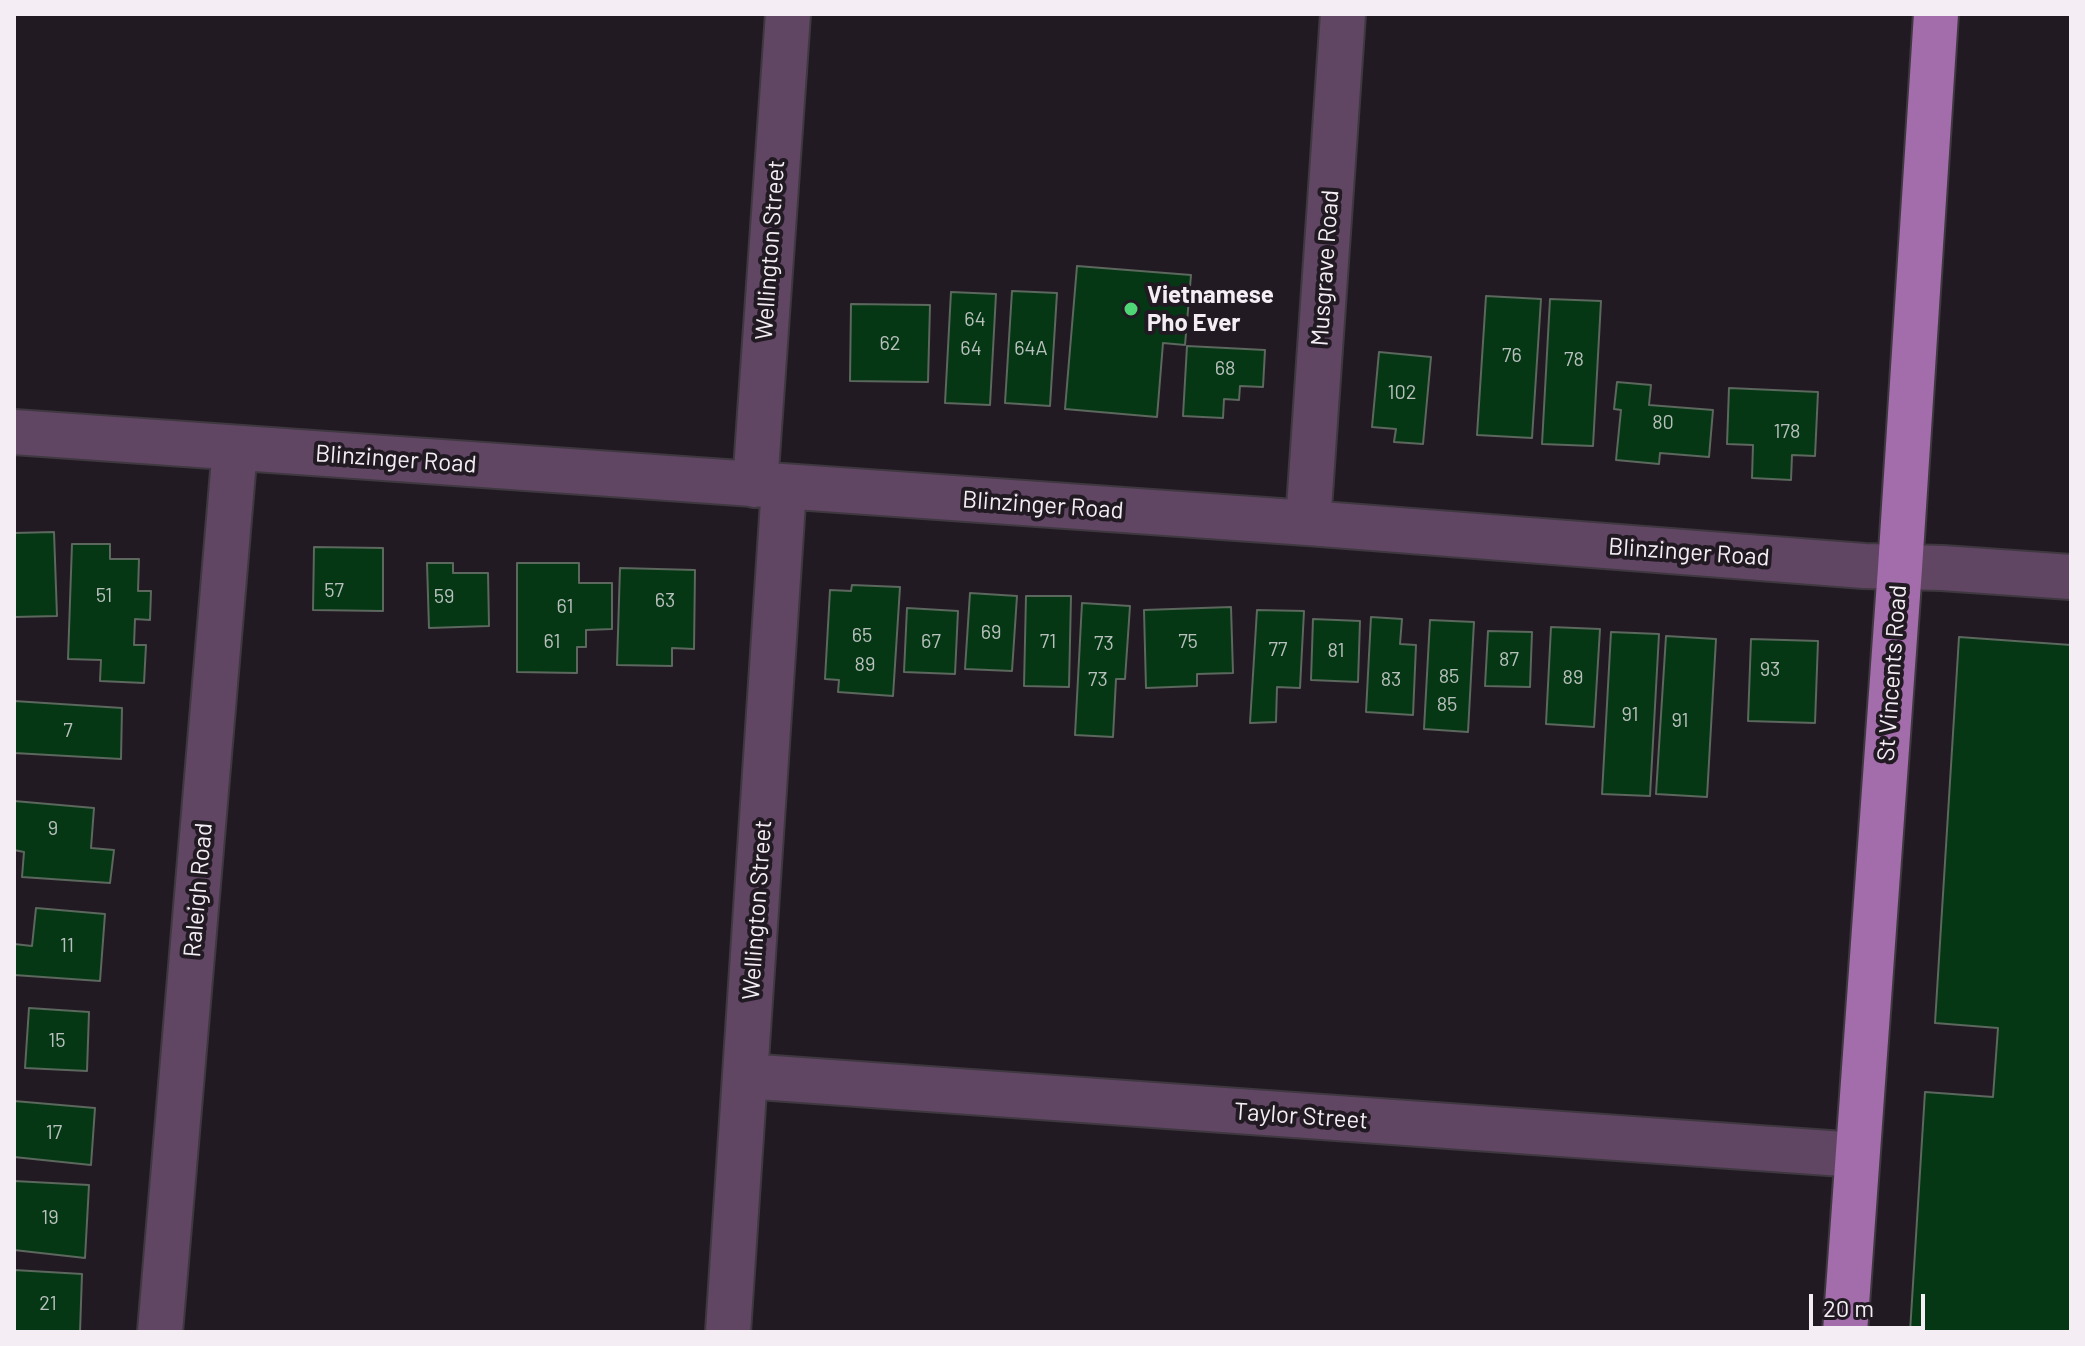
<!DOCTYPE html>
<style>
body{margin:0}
#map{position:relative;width:2085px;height:1346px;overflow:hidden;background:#221a23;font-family:Barlow,sans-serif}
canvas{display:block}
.frame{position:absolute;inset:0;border:16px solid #f4eef4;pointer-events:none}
.scale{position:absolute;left:1809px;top:1294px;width:116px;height:36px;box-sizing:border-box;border:4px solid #f4eef4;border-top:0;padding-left:10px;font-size:24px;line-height:28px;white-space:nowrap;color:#f4eef4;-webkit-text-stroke:6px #221a23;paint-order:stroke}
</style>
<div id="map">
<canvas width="2085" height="1346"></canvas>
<div class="frame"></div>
<div class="scale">20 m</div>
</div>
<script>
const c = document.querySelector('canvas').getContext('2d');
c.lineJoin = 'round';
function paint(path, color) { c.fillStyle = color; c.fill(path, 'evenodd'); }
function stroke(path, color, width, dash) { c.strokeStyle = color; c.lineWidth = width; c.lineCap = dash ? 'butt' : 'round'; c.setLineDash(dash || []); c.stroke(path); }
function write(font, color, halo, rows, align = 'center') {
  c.font = font + ' Barlow,sans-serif'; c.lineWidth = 8; c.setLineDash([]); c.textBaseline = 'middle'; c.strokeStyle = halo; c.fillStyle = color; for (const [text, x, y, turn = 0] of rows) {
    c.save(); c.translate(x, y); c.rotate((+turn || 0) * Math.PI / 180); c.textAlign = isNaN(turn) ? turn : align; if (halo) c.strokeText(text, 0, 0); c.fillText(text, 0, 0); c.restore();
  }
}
const building = new Path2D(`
 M1077,266L1191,275L1185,345L1163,343L1157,417L1065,409Z
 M1012,291L1057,293L1050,406L1005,403Z
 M951,292L996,294L990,405L945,403Z
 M1486,296L1541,299L1532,438L1477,435Z
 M1550,299L1601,301L1593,446L1542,444Z
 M851,304L930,305L928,382L850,381Z
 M1187,346L1265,350L1263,387L1240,386L1239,400L1224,399L1223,418L1183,416Z
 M1379,352L1431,357L1423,444L1394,442L1396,429L1372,427Z
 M1617,382L1651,385L1649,405L1713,410L1709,457L1660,453L1659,464L1616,460L1621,410L1614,409Z
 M1729,388L1818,392L1815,456L1792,455L1791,480L1752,478L1753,445L1727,444Z
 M54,532L57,616L14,617V533Z
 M72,544H110V559H139L138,591H151L150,620L135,619L134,645H146L144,683L100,681L101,660L68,659Z
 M314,547L383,548V611L313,610Z
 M427,563H453V573H488L489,626L429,628Z
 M517,563H579V583H612V629L586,630V647H577V673L517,672Z
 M620,568L695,570L694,649L672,648V666L617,665Z
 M852,585L900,587L893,696L838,692L839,680L825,679L830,590L851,591Z
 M970,593L1017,596L1012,671L965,669Z
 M1026,596H1071L1069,687L1024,686Z
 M1082,603L1130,606L1125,679H1116L1113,737L1075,735Z
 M1231,607L1233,673L1197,674V686L1146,688L1144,610Z
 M907,608L958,611L955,674L904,672Z
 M1257,610L1304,611L1300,688L1277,687L1276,722L1250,723Z
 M1371,617L1402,619L1400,644L1416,645L1413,715L1366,712Z
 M1313,619L1360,621L1358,682L1311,680Z
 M1430,620L1474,622L1468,732L1424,729Z
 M1551,627L1600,629L1594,727L1546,724Z
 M1488,631L1532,632L1530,687L1485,686Z
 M1611,632L1659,634L1650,796L1602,794Z
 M1666,636L1716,639L1707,797L1656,794Z
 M1959,637L2071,645V1332H1910L1925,1092L1993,1097L1998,1028L1935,1023Z
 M1751,639L1818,641L1815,723L1748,721Z
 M14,701L122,708L121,759L14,753Z
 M14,801L94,808L91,848L114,850L110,883L22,877L24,852L14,850Z
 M36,908L105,914L100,981L14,975V944L32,946Z
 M29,1008L89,1012L87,1071L25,1068Z
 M14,1101L95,1108L91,1165L14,1157Z
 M14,1181L89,1185L85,1258L14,1250Z
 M14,1270L82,1274L80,1332H14Z`);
paint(building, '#053715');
stroke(building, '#5c675d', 2);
const minor = new Path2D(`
 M14,432L1308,523L1864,566L1942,568L2071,577
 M755,485L788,14
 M1308,523L1343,14
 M745,1076L1857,1155
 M160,1332L235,448
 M728,1332L784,487`);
const major = new Path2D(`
 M1845,1332L1900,568L1936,14`);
stroke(minor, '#3f3840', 48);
stroke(major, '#3f3840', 48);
stroke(minor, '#604663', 44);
stroke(major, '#a36caa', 44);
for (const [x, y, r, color] of [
 [1131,309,8,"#4fd675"]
]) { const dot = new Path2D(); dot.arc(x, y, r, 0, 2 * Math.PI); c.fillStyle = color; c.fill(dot); stroke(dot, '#221a23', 3); }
write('20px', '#b8c0bc', null, [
 ["64",975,319],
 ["62",890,343],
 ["64",971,348],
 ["64A",1031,348],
 ["76",1512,355],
 ["78",1574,359],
 ["68",1225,368],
 ["102",1402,392],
 ["80",1663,422],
 ["178",1787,431],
 ["57",334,590],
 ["51",104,595],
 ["59",444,596],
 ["63",665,600],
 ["61",565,606],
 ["69",991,632],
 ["65",862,635],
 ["61",552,641],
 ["67",931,641],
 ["71",1048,641],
 ["75",1188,641],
 ["73",1104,643],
 ["77",1278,649],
 ["81",1336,650],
 ["87",1509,659],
 ["89",865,664],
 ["93",1770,669],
 ["85",1449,676],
 ["89",1573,677],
 ["73",1098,679],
 ["83",1391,679],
 ["85",1447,704],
 ["91",1630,714],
 ["91",1680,720],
 ["7",68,730],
 ["9",53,828],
 ["11",67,945],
 ["15",57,1040],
 ["17",54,1132],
 ["19",50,1217],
 ["21",48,1303]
]);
write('24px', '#f4eef4', '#221a23', [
 ["Wellington Street",770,250,-86],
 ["Musgrave Road",1325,268,-86],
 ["Blinzinger Road",396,459,4],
 ["Blinzinger Road",1043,505,4],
 ["Blinzinger Road",1689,552,4],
 ["St Vincents Road",1892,673,-86],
 ["Raleigh Road",198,890,-85],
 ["Wellington Street",757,910,-86],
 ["Taylor Street",1301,1116,4]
]);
write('bold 24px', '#f4eef4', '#221a23', [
 ["Vietnamese",1147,295],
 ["Pho Ever",1147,323]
], 'left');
</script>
